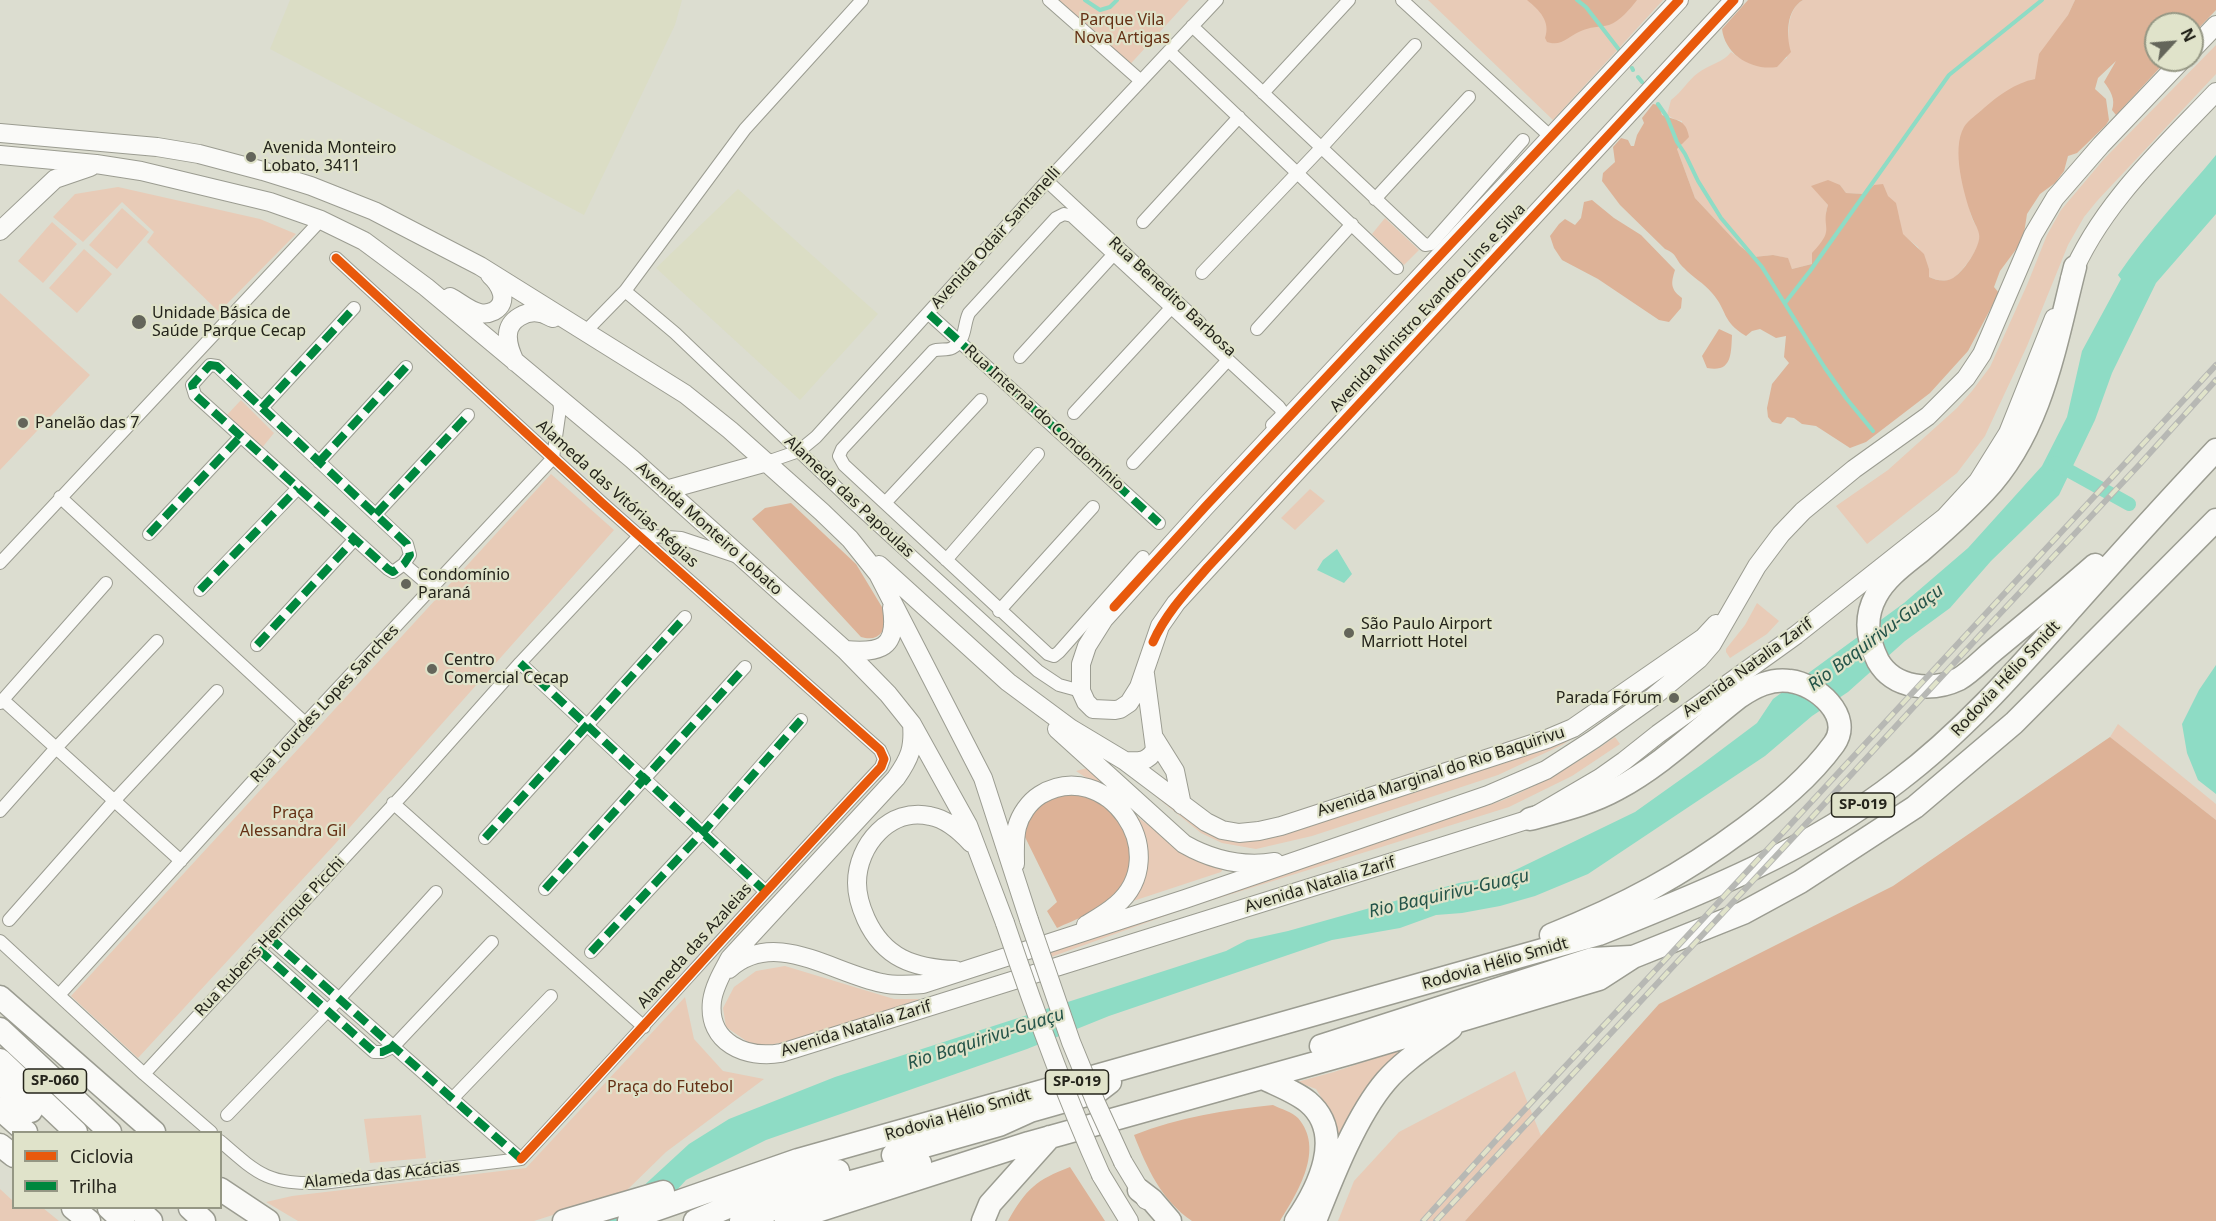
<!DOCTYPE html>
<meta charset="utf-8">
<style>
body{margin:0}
#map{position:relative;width:2216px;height:1221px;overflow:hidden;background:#dcddd0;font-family:"Noto Sans",sans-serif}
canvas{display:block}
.legend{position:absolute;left:12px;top:1131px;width:210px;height:78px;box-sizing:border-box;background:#e0e3ca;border:2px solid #959784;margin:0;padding:8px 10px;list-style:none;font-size:18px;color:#24241b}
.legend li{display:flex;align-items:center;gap:12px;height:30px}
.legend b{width:30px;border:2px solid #959784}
.north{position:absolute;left:2144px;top:12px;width:60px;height:60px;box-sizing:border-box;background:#e0e3ca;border:2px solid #959784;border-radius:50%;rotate:64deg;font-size:16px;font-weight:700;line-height:24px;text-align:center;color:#24241b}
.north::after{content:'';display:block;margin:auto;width:21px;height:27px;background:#64655a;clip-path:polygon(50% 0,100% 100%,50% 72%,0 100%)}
</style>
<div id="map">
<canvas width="2216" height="1221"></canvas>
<ul class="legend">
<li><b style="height:8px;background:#e8590c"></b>Ciclovia</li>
<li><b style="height:8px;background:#00873e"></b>Trilha</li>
</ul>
<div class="north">N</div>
</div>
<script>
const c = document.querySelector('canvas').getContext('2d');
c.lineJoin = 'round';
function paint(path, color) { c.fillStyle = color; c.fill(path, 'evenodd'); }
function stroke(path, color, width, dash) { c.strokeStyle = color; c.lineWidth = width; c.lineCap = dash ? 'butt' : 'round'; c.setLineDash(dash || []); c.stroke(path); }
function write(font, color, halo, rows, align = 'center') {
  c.font = font + ' "Noto Sans",sans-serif'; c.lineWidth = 4.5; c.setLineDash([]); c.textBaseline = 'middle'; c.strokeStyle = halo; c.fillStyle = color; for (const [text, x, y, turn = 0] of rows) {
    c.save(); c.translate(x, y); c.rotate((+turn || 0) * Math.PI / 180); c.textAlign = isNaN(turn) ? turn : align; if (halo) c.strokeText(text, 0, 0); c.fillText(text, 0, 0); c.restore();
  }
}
paint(new Path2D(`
 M290,0H682L675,25L584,215L270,49Z
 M738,189L878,314L800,400L656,268Z`), '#dbddc5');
paint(new Path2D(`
 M1045,0H1189L1124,71Z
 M1428,0H1663L1553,120Z
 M1803,0H2075L2068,15L2058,30L2036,79L2030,80L1968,200C1969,206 1970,213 1972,218C1974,224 1980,230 1980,236C1981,247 1961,274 1952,279C1945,282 1936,280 1929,277V269L1918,247L1902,234L1899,217L1874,185L1864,194L1846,193L1840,185L1812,186L1828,205L1826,212L1828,230L1812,264L1792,269L1787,258L1773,255L1754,257L1740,246L1695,198L1677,149L1682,145V121L1674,119L1667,115L1671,100C1683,91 1688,80 1698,73C1708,65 1724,62 1731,52C1750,66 1766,72 1787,58C1790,38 1784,12 1803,0Z
 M2216,45V74L2097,201L2084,217L2068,245L2027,346L1996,412L1985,436L1957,473L1867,544L1836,506L1888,470L1957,408L1972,391L1990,367L2027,285L2047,235L2061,210L2104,159Z
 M118,187L260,219L296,234L219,312L147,242L154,232L122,202L83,242L53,217L75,194Z
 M122,208L149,232L117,269L89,245Z
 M1385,218L1419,250L1404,265L1372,234Z
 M52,222L77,244L43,283L18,261Z
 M84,249L112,274L77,313L49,288Z
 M0,293L90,375L0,470Z
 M241,400L274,433L261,449L226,416Z
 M551,474L614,530L335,844L138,1058L71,996Z
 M1310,489L1325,501L1295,530L1281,518Z
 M1757,603L1779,621L1767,634L1730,658L1726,652V649L1745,625Z
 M1613,711L1562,745L1498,775L1312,836L1256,849L1222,843L1201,833L1101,752L1238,838Z
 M2118,724L2216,804V820L2110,737Z
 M1615,737L1620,744L1572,776L1509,807L1190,907L1048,958L1045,951L1501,801C1542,784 1579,762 1615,737Z
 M1087,768L1140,819L1158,832L1225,866L1221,872L1124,904L1091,781L1076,771Z
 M785,966L894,999H920L805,1039L755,1047L726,1027L723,1008L734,987L756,971Z
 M685,997L694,1039L723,1071L764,1079L666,1152L625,1192L534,1221H298L266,1202L292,1196L526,1168Z
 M1408,1047L1330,1178L1329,1110L1316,1089L1297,1082L1334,1072Z
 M1515,1071L1541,1136L1465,1221H1338L1354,1181L1399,1132Z
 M421,1115L426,1158L370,1163L364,1119Z
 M0,1189L13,1201L14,1208H43L59,1221H0Z`), '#e8cbb7');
paint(new Path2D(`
 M1527,0H1637C1630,9 1620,21 1609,25C1600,27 1589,27 1581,31C1568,36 1562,47 1547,42L1545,38C1551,21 1539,10 1527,0Z
 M1748,0H1803C1786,10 1786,35 1791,52L1777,67C1752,71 1725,55 1722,29Z
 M2075,0H2216V10L2192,35V24H2156V60H2167L2116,115L2112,110C2116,99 2110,90 2104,82L2116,61L2098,78L2095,89L2106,99L2109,120L2106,125L2077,153L2068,156L2064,171L2055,183L2040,194L2027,214L2023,240L2000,271L1994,287L1999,293L1968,351L1930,393L1866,442L1850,448L1816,426L1802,424L1794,418L1787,417L1781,424L1772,422L1768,417L1767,408L1772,384L1789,363L1784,357L1786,336L1776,338L1760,329L1752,331L1746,336C1721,321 1728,311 1712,293C1704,283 1692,277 1684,268C1675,260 1678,254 1665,249L1620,205L1602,181L1603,173L1615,162L1613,147L1621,138L1628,140L1631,146H1634L1637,135L1644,123L1642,118L1653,104L1659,105L1662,115C1677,121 1686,119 1689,137L1677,149L1695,198L1740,246L1754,257L1773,255L1788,258L1792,269L1812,264V253C1837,227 1820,230 1828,205L1811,186L1828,180L1840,185L1846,193L1864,194L1874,185L1883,184L1888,196L1896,203L1903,234L1924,254L1929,269V277C1935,280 1944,282 1951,279C1962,275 1982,245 1979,234C1978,228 1974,223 1972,217C1964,195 1951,149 1964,127C1968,120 1978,114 1984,108C1999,95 2015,83 2035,79L2039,54L2068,15Z
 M1592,200L1614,218L1641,235L1675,270C1671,283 1670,289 1682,298L1681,308L1669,322L1659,320L1598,279L1562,260L1554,248L1550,236L1559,224L1565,219L1575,225L1581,218L1584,202Z
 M1719,329L1732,335C1731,354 1732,373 1707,368L1702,356Z
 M791,503L856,564L888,617C885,632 878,642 861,637L752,519L765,508Z
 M2110,737L2216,820V1221H1465L1659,1004L1893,886Z
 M1065,793C1073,794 1081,794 1089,796C1114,803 1137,839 1132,866C1131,874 1122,888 1117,894C1105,909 1074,920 1057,928L1047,911L1057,902L1023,833C1032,806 1040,803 1065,793Z
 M1273,1105C1281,1109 1292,1112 1298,1118C1325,1149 1298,1192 1280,1221H1192C1161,1200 1147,1168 1134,1135C1179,1117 1225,1110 1273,1105Z
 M1070,1167L1105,1221H1008C1026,1189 1036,1180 1070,1167Z`), '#ddb297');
paint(new Path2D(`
 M2216,155V214L2156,283L2112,373L2095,420L2059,495L1991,561L1950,608L1905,641L1848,692L1812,716L1765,756L1588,874L1535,896L1500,906L1462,913L1436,915L1400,928L1332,940L1109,1016L1027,1049L766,1140L686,1180L649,1221H609L639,1190L689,1144L729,1119L835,1077L1226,951L1247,940L1288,931L1459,883L1505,875L1635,812L1701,765L1757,723L1773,699L1904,603L1968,548L2042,466L2067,417L2082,351L2121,279L2118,275C2147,232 2183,195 2216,155Z
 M1337,549L1352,574L1344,583L1317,570L1323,560Z
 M2216,665V794L2198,780L2187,753L2182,724L2199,690Z`), '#8edcc5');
stroke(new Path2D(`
 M1085,0L1100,10L1110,7L1117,0
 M1577,0L1586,7L1620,51
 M1632,68L1633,70
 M1638,77L1642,82
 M1658,104L1667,117L1677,142L1685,154L1698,181L1721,218L1762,267L1825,368L1846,398L1873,431
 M1785,303L1810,271L1949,75L2042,0`), '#8edcc5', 4);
stroke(new Path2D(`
 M2055,463L2129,504`), '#8edcc5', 14);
const street = new Path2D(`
 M1049,0L1141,81
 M1402,0L1552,138
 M1192,26L1425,245L1431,244L1523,140
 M1169,51L1397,268
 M1263,93L1349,0
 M1047,181L1200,323
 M1375,199L1469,97
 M1143,222L1239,117
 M336,258L601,502L880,750L884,759L881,767C760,896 642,1029 521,1159
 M1202,273L1321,148L1415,45
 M625,291L675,333L849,499L1038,671L1059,685L1081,691
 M929,314L1159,523
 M1257,329L1352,224
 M585,332L625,291L745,129L862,0
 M1020,357L1113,255
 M210,365L217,366L407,544L410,555L404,564L393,572L388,569L195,395L192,385Z
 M262,408L354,308
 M1074,413L1171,308
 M319,462L406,367
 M767,462L799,451L816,437L1047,181L1217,0
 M1133,463L1228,360
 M60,497L306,724
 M885,503L981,400
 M376,514L468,415
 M149,534L241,436
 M640,535L681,538L735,556
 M1143,557L1059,652L1054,656L1048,654L844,465L839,456L842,449L933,351C939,348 946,351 952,348C967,340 963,325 969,313L1056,218L1064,214L1072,216L1279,407L1282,411L1281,416L1272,425
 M946,560L1038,454
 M0,563L321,220
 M404,564L432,588
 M200,590L298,488
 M999,611L1093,507
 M257,645L355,539
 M520,663L765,891
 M3,700L181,861
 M0,703L106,583
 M393,803L644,1027
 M0,811L56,748L157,641
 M485,838L685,617
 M545,889L745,667
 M9,920L114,801L217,691
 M269,937L521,1159
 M0,941L144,1074L211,1132
 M258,949L374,1052H382L393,1047L492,942
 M591,952L702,833L801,720
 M59,995L311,717L553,458L560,409L559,399
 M144,1074L407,790L520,663L640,535
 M452,1099L551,996
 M227,1115L339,999L436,892
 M220,1141C260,1176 268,1184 322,1183L521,1159`);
const secondary = new Path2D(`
 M1679,0L1205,507L1104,619L1087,646L1081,664V691L1086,702L1093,709L1115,710L1120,709L1129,703L1139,687L1160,626L1176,603L1289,480L1734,0
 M2192,50L2216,25
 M0,133L157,147L199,154L263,171L311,186L374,211L480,266L685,394L730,430L822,512L850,539L878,574L983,778L1029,920
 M0,155L96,164L141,171L270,202L321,220L364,241L426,287L632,459L845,650L888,694L912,724L968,825L1005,923
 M0,231L55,179L90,167
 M2070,279C2100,205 2163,148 2216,92
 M450,297C460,302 469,311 480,313C485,314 490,313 494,311C510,302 500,284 490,275
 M515,362C511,353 507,344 508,334C509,319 527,310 540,313C544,313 549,317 553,318
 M666,490L767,462
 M879,565L1008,682L1070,728L1125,761L1206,822L1222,830L1239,833L1259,831L1281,826L1547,739L1573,728L1703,638L1716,624
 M845,650C880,653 898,649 892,608
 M912,724C914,748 910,758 896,778L730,958C723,971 714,986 712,1001C707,1043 746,1059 781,1053L1530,819L1600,778L1624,761L1658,734L1796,635L1945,517L1978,481L2008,433L2054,318
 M1057,729L1184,844C1212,860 1243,867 1275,862
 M1155,739L1175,771L1182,805
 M1125,761C1139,762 1149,762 1155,749L1145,674
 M1015,864C1015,852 1014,839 1017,827C1020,815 1029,802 1040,795C1106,755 1176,854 1116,905C1107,913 1096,919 1086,925
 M729,969C775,928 832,973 882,983C895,986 909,985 923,984L1185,899L1488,795L1546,770L1594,739L1653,697L1699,659L1712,644L1757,566L1781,534L1803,511L1854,469L1928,416L1966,378L1982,354L2033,235L2055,198L2101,145L2182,60
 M955,970C913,968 884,958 866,919C861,908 857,895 857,883C857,845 890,807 930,816C947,819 960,831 971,843
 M1123,1162L1146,1200
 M1101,1175L1129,1221`);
const highway = new Path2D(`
 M2075,267C2055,345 2042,431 1984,492C1964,513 1943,532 1921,551C1905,564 1886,577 1876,596C1864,618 1867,639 1878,661C1894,689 1932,692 1959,679C1971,672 1983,659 1994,650C2028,622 2062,594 2095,565
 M1530,819C1559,811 1590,804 1617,789C1662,765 1699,728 1739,697C1754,687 1771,678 1790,681C1816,684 1854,716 1834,744C1810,777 1777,804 1745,828C1682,875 1624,906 1551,935
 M0,997L154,1132
 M0,1029L110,1132
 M1321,1046L1592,959L1631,957
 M0,1060L76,1132
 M1263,1078C1277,1085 1296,1092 1308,1102C1346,1134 1318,1189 1296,1221
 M0,1083L31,1111
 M0,1109L26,1132
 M0,1145L14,1156
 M893,1155L999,1125L1030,1111L1097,1092L1110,1082
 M220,1189L268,1221
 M1139,1190L1152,1200L1170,1221
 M73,1208L89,1221
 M109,1208L123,1221
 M137,1208L151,1221
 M190,1208L204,1221
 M564,1221L663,1192
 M629,1221L646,1213L798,1160L1599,934C1702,893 1810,850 1898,781C1964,731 2017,670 2072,608C2119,555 2167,502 2216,450
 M695,1221L759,1194L838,1171
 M741,1221L836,1186L920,1163
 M786,1221L1029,1143L1351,1053L1599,979L1633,957L1743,913L1800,882L1915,807L2014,723L2216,520
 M983,1221L990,1204L1050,1137
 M1315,1221C1332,1178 1356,1116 1386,1081C1404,1060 1429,1045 1451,1028`);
stroke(street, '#9b9c91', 14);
stroke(secondary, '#9b9c91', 20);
stroke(highway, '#9b9c91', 25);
stroke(street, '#fafaf8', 12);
stroke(secondary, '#fafaf8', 18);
stroke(highway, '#fafaf8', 22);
const rail = new Path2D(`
 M1423,1221L1498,1138L1664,961L2216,365
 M1436,1221L1802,828L1981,634L2140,464L2216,380`);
stroke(rail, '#b7b8b4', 6);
stroke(rail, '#e0e3ca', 4, [11]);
const secondaryBridge = new Path2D(`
 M1029,920L1071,1042L1096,1103L1123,1162
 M1005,923C1034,1009 1064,1093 1101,1175`);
stroke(secondaryBridge, '#9b9c91', 20, []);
stroke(secondaryBridge, '#fafaf8', 18);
stroke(new Path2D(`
 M929,314L1159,523
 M210,365L217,366L407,544L410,555L404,564L393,572L388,569L195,395L192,385Z
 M262,408L354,308
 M319,462L406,367
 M376,514L468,415
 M149,534L241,436
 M200,590L298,488
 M257,645L355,539
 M520,663L765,891
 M485,838L685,617
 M545,889L745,667
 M269,937L521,1159
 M258,949L374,1052H382L393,1047
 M591,952L702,833L801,720`), '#00873e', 8, [15, 8]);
stroke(new Path2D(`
 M336,258L601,502L880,750L884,759L881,767C760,896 642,1029 521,1159
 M1114,607L1205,507L1679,0
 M1153,642C1166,613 1188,590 1208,567L1734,0`), '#e8590c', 9);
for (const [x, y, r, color] of [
 [251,157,6,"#64655a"],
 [139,322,8,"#64655a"],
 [23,423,6,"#64655a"],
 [406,584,6,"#64655a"],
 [1349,633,6,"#64655a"],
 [432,669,6,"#64655a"],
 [1674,698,6,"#64655a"]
]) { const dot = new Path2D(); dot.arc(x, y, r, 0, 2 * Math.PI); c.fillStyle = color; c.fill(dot); stroke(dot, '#e0e3ca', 2); }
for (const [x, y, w] of [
 [1863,805,63],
 [55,1081,63],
 [1077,1082,63]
]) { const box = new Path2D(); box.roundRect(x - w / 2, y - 12, w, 24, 4.5); c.fillStyle = '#e0e3ca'; c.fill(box); stroke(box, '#24241b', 1.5); }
write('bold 15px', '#24241b', null, [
 ["SP-019",1863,805],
 ["SP-060",55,1081],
 ["SP-019",1077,1082]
]);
write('16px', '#643014', '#e0e3ca', [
 ["Parque Vila",1122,20],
 ["Nova Artigas",1122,38],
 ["Praça",293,813],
 ["Alessandra Gil",293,831],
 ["Praça do Futebol",670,1087]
]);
write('16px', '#24241b', '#e0e3ca', [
 ["Avenida Monteiro",263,148],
 ["Lobato, 3411",263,166],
 ["Unidade Básica de",152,313],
 ["Saúde Parque Cecap",152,331],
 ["Panelão das 7",35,423],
 ["Condomínio",418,575],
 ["Paraná",418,593],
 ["São Paulo Airport",1361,624],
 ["Marriott Hotel",1361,642],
 ["Centro",444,660],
 ["Comercial Cecap",444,678],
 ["Parada Fórum",1662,698,"right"]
], 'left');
write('16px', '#24241b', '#e0e3ca', [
 ["Avenida Odair Santanelli",996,238,-48],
 ["Rua Benedito Barbosa",1172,297,43],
 ["Avenida Ministro Evandro Lins e Silva",1428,308,-47],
 ["Rua Interna do Condomínio",1044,418,42],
 ["Alameda das Vitórias Régias",617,494,42],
 ["Alameda das Papoulas",849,497,43],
 ["Avenida Monteiro Lobato",709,529,42],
 ["Avenida Natalia Zarif",1748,668,-36],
 ["Rodovia Hélio Smidt",2006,679,-47],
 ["Rua Lourdes Lopes Sanches",325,704,-47],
 ["Avenida Marginal do Rio Baquirivu",1441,772,-18],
 ["Avenida Natalia Zarif",1320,885,-17],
 ["Rua Rubens Henrique Picchi",270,937,-47],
 ["Alameda das Azaleias",695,946,-48],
 ["Rodovia Hélio Smidt",1495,964,-16],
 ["Avenida Natalia Zarif",856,1029,-17],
 ["Rodovia Hélio Smidt",958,1115,-16],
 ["Alameda das Acácias",382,1175,-6]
]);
write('italic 18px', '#245449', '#e0e3ca', [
 ["Rio Baquirivu-Guaçu",1876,638,-37],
 ["Rio Baquirivu-Guaçu",1449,894,-13],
 ["Rio Baquirivu-Guaçu",986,1039,-18]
]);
</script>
